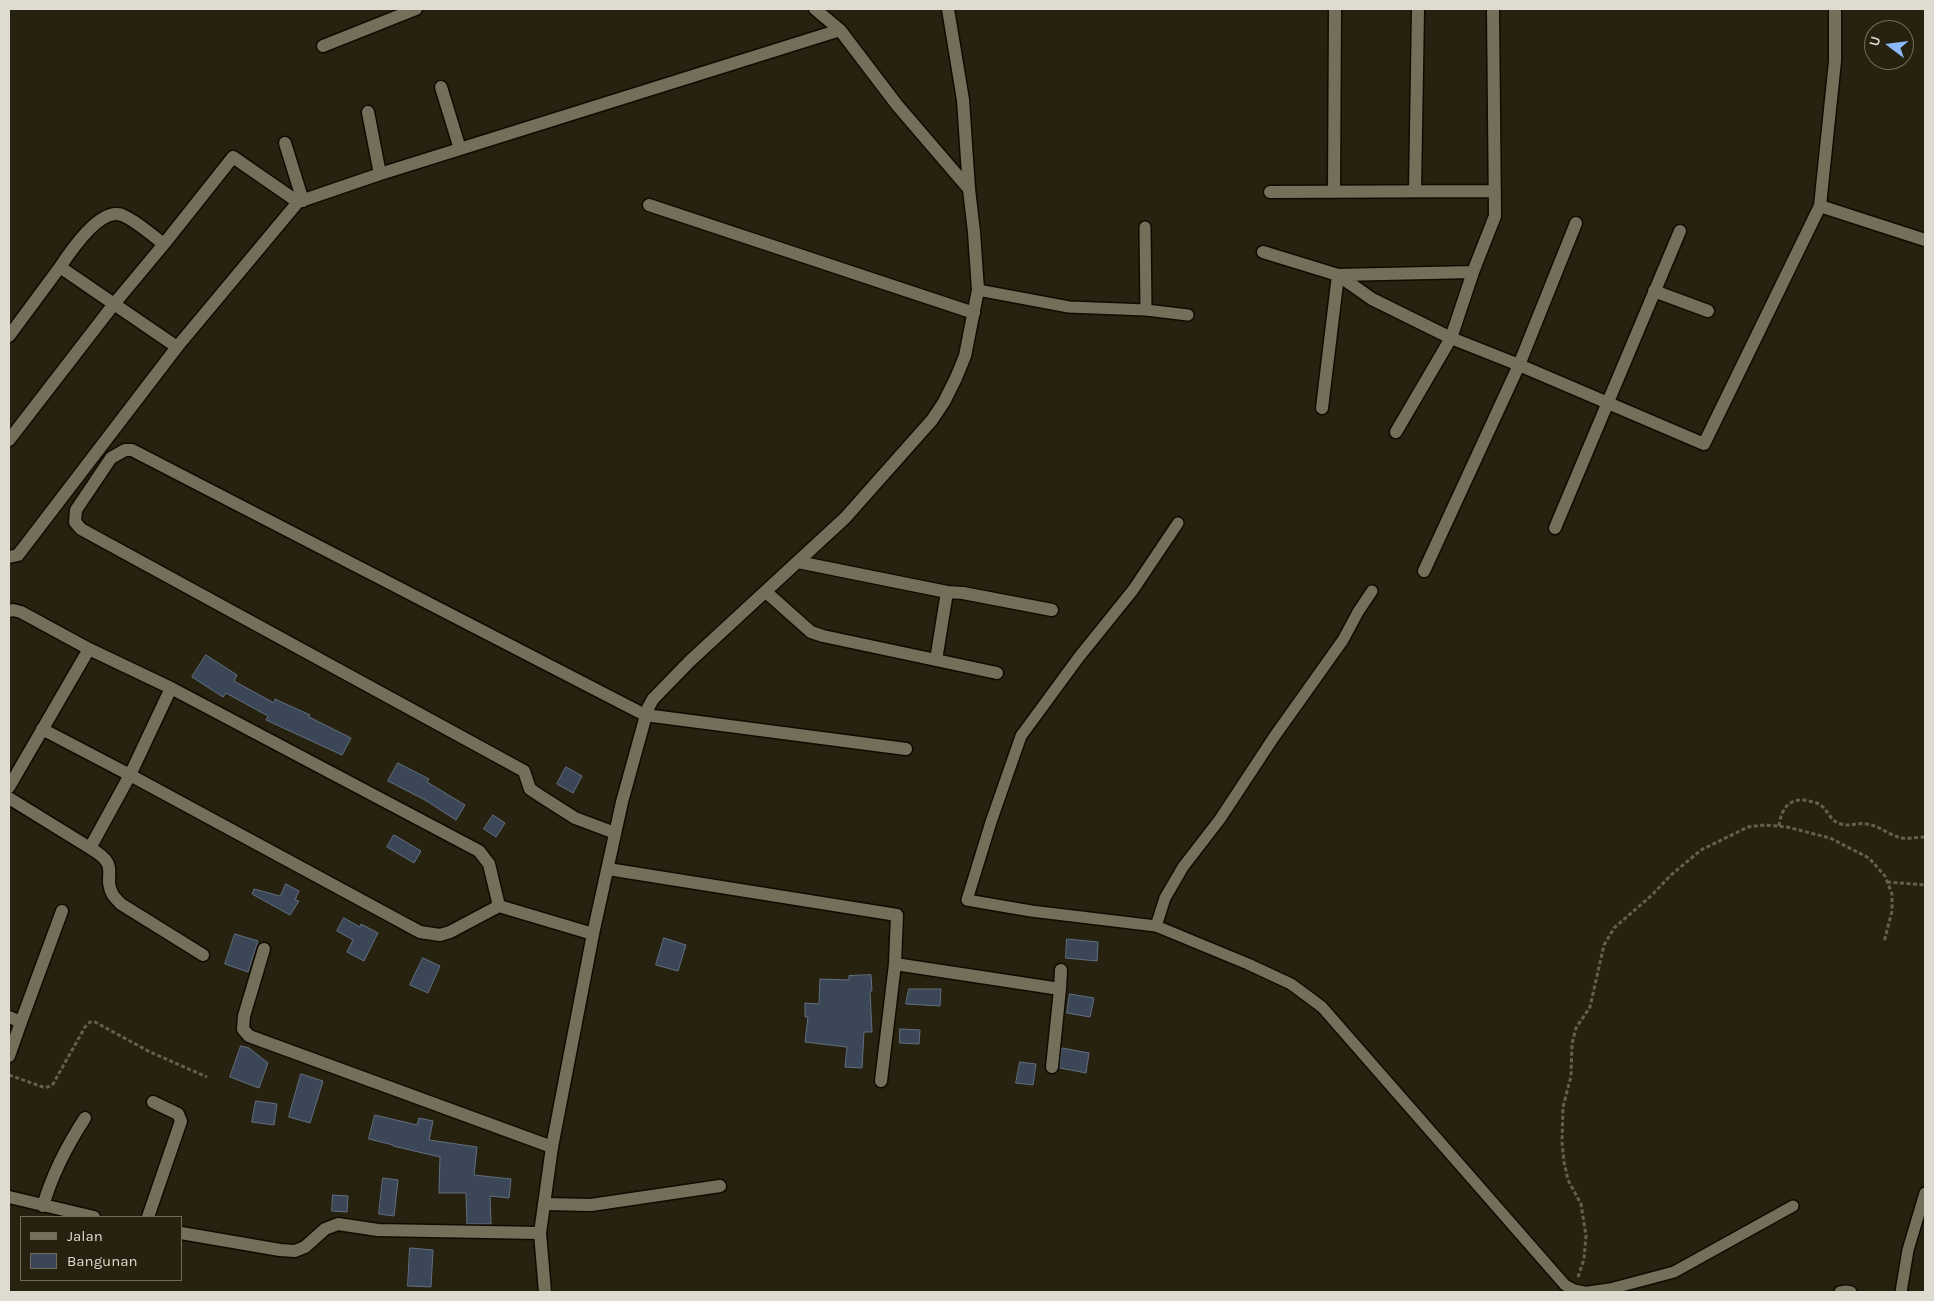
<!DOCTYPE html>
<style>
body{margin:0}
#map{position:relative;width:1934px;height:1301px;overflow:hidden;background:#26220f;font-family:Karla,sans-serif}
canvas{display:block}
.frame{position:absolute;inset:0;border:10px solid #dedcd0;pointer-events:none}
.legend{position:absolute;left:20px;top:1216px;width:162px;height:65px;box-sizing:border-box;background:#26220f;border:1px solid #706c5c;margin:0;padding:6px 9px;list-style:none;font-size:15px;color:#dedcd0}
.legend li{display:flex;align-items:center;gap:10px;height:25px}
.legend b{width:25px;border:1px solid #706c5c}
.north{position:absolute;left:1864px;top:20px;width:50px;height:50px;box-sizing:border-box;background:#26220f;border:1px solid #706c5c;border-radius:50%;rotate:285deg;font-size:14px;font-weight:700;line-height:20px;text-align:center;color:#dedcd0}
.north::after{content:'';display:block;margin:auto;width:18px;height:22px;background:#8abafc;clip-path:polygon(50% 0,100% 100%,50% 72%,0 100%)}
</style>
<div id="map">
<canvas width="1934" height="1301"></canvas>
<div class="frame"></div>
<ul class="legend">
<li><b style="height:6px;background:#746f5a"></b>Jalan</li>
<li><b style="height:14px;background:#3b4757"></b>Bangunan</li>
</ul>
<div class="north">U</div>
</div>
<script>
const c = document.querySelector('canvas').getContext('2d');
c.lineJoin = 'round';
function paint(path, color) { c.fillStyle = color; c.fill(path, 'evenodd'); }
function stroke(path, color, width, dash) { c.strokeStyle = color; c.lineWidth = width; c.lineCap = dash ? 'butt' : 'round'; c.setLineDash(dash || []); c.stroke(path); }
const building = new Path2D(`
 M206,655L237,675L234,681L274,703L275,699L310,715L309,717L351,738L342,755L266,720L268,716L226,693L223,697L192,677Z
 M398,763L429,779L427,782L465,805L456,820L425,800L388,781Z
 M566,767L582,776L573,793L557,784Z
 M493,815L505,823L496,837L484,829Z
 M394,835L421,851L414,863L387,847Z
 M286,884L299,891L295,900L299,901L290,915L252,894L254,889L280,896Z
 M344,918L360,927L361,924L378,933L364,961L347,952L353,940L337,931Z
 M235,934L258,941L248,972L225,964Z
 M664,938L686,945L678,971L656,965Z
 M1067,939L1098,942L1097,961L1066,958Z
 M423,958L440,966L428,993L410,985Z
 M871,975L872,991H870L872,1032H864L862,1068L845,1067L847,1047L805,1042L808,1017H805V1003L819,1004L820,979L849,980V976Z
 M909,989H941L940,1006L906,1004Z
 M1070,994L1094,998L1090,1017L1067,1013Z
 M900,1029L920,1030L919,1044L900,1043Z
 M241,1046L249,1048L268,1063L259,1088L230,1077Z
 M1062,1048L1089,1053L1086,1073L1060,1068Z
 M1020,1062L1036,1064L1033,1085L1016,1083Z
 M301,1074L323,1081L310,1123L289,1117Z
 M256,1101L277,1104L274,1125L252,1122Z
 M375,1115L417,1125L419,1118L433,1121L429,1140L477,1147L474,1175L511,1179L509,1198L490,1196L491,1224H467L466,1193H439L440,1157L393,1146V1145L369,1139Z
 M383,1178L398,1180L394,1216L379,1214Z
 M333,1195L348,1196L347,1212L332,1211Z
 M410,1248L433,1250L431,1287L408,1286Z`);
paint(building, '#3b4757');
stroke(building, '#626f81', 1);
const lane = new Path2D(`
 M1145,227L1146,310
 M978,290L1069,307L1146,310L1188,315
 M1178,523L1133,590L1079,657L1021,736L991,822L967,900L1031,911L1156,926L1248,964L1291,984L1322,1007L1565,1285L1574,1290L1584,1292
 M1156,926L1165,898L1183,867L1220,819L1274,737L1343,640L1358,612L1372,591
 M1588,1292L1610,1289L1674,1272L1793,1206
 M1840,1292L1846,1291L1851,1292
 M1901,1292L1908,1250L1925,1193`);
const street = new Path2D(`
 M815,9L840,30L897,105L969,189
 M323,46L416,9
 M441,87L460,149
 M368,112L380,174
 M285,143L303,201
 M1415,191L1418,9
 M1270,192L1495,191
 M1334,192L1335,9
 M649,205L974,313
 M1820,206L1925,240
 M1263,252L1338,275L1372,299L1451,338L1519,365L1704,444L1820,206L1835,61V9
 M60,267C70,252 100,207 122,215C137,221 151,235 164,244
 M1654,291L1708,311
 M9,336L60,267L114,304L9,440
 M177,347L114,304L164,244L233,157L298,202
 M1322,408L1338,275L1473,272
 M1396,432L1451,338L1473,272L1495,216L1493,9
 M1555,528L1680,231
 M9,557L18,555L177,347L298,202L380,174L840,30
 M798,562L947,592
 M1424,571L1519,365L1576,223
 M766,592L811,632L823,636L997,673
 M9,611L13,610L21,612L89,649
 M936,660L947,592L963,593L1052,610
 M42,729L130,775L171,688L479,851L489,864L499,906
 M9,787L89,649L171,688
 M9,798L90,848L130,775L420,932L440,935L450,932L499,906L593,934
 M615,833L575,818L542,797L530,789L524,771L81,529L75,522L76,510L111,458L125,450H132L645,715L906,749
 M90,848C123,867 101,874 113,895C115,898 118,901 121,904L203,955
 M608,869L897,915L895,964L881,1081
 M264,949L244,1016L243,1029L249,1036L552,1147
 M895,964L1060,989L1052,1067
 M1060,989L1061,970
 M9,1017L21,1022L9,1056
 M21,1022L62,911
 M9,1197L94,1217
 M544,1204L591,1205L720,1186
 M43,1206C52,1175 68,1144 85,1118
 M148,1217L181,1121L178,1114L153,1102
 M181,1233L280,1250L295,1251L305,1247L325,1229L338,1224L378,1230L540,1233`);
const secondary = new Path2D(`
 M545,1292L540,1233L552,1147L593,934L622,802L648,708L653,699L690,661L845,518L932,420L944,402L956,378L965,356L978,290L974,232L969,189L963,100L948,9`);
stroke(lane, '#0f0b00', 14);
stroke(street, '#0f0b00', 15);
stroke(secondary, '#0f0b00', 15);
stroke(new Path2D(`
 M1779,826C1781,811 1787,799 1804,800C1809,801 1815,802 1819,804C1828,809 1830,822 1841,824C1850,827 1858,822 1867,824C1880,826 1890,836 1902,838C1910,839 1918,837 1925,837
 M1887,882L1925,885
 M9,1075L43,1087H48L53,1084L85,1027L90,1022H95L150,1052L207,1077
 M1578,1277L1584,1259L1586,1236L1581,1204L1568,1180L1564,1162L1562,1142L1563,1107L1571,1076L1572,1044L1576,1028L1590,1007L1604,945L1614,928L1652,895L1671,875L1701,850L1748,827L1765,825L1787,827L1830,838L1869,858L1885,876L1892,894V911L1884,942`), '#63604f', 3, [4, 2.5]);
stroke(lane, '#746f5a', 11);
stroke(street, '#746f5a', 12);
stroke(secondary, '#746f5a', 12);
</script>
